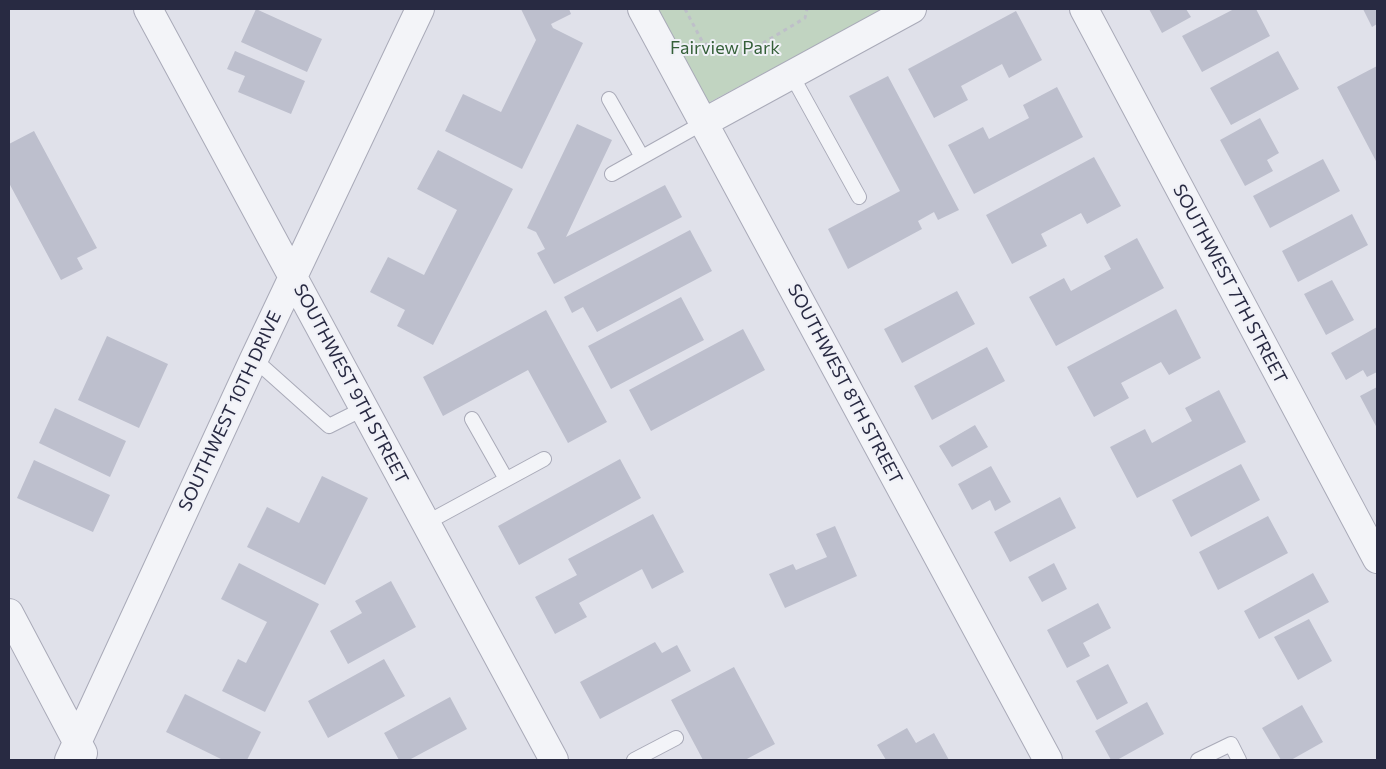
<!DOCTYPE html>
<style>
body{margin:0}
#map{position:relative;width:1386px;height:769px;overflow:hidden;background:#e0e1ea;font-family:Commissioner,sans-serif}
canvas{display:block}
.frame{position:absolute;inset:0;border:10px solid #282a42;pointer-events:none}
</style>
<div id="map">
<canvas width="1386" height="769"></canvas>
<div class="frame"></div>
</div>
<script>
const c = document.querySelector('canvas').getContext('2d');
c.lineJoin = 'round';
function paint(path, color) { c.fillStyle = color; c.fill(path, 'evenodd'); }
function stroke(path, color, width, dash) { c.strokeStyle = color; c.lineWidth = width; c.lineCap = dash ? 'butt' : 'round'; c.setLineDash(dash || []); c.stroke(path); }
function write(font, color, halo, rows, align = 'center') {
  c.font = font + ' Commissioner,sans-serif'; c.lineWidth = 4; c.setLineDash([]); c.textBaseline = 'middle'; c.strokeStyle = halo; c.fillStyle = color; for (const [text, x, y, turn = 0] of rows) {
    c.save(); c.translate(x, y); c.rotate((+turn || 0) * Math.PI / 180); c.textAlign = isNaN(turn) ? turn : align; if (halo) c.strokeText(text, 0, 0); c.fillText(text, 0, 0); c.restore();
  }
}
paint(new Path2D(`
 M657,9H884L708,103Z`), '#c1d4c1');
paint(new Path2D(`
 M256,9L322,39L307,72L241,42Z
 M521,9H569L571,14L551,24L553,28L583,43L522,169L445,131L463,94L501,112L536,40Z
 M1149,9H1186L1191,17L1162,33Z
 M1234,9H1256L1270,36L1202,72L1182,36Z
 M1363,9H1377V24L1372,27Z
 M1016,11L1042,60L1009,78L1002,64L961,86L968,100L934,118L908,69Z
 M235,51L305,81L291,114L238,92L245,76L227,69Z
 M1278,51L1299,89L1231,125L1210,88Z
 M1377,66V163L1337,87Z
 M888,76L959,210L938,220L934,212L918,221L922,229L848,269L828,229L900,191L849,96Z
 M1057,87L1083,137L974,194L948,145L983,127L989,139L1029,118L1023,105Z
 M1260,118L1279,153L1267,160L1273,171L1245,186L1220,140Z
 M577,124L612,140L566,237L665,185L682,217L554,284L537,253L545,249L536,232L527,228Z
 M34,131L97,248L77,258L83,269L61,280L9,183V144Z
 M438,150L513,189L433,345L397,326L405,310L370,292L388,257L424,275L457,210L417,189Z
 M1094,157L1121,206L1087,224L1081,213L1041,234L1047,246L1012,264L986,215Z
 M1323,159L1340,191L1270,228L1253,196Z
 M1352,214L1368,245L1298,282L1282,251Z
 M690,230L712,271L597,332L583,307L572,313L564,297Z
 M1137,238L1164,288L1056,346L1029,297L1064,278L1071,291L1111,269L1104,256Z
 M1332,280L1354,320L1326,335L1304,294Z
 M957,291L975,324L902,363L884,329Z
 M681,297L704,340L611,389L588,346Z
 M1176,309L1201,358L1169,375L1161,362L1121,383L1129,398L1094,417L1067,367Z
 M546,310L607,422L568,443L528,370L443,416L423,377Z
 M1377,327V372L1367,377L1363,370L1346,380L1331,353Z
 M743,329L765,370L651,431L629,390Z
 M107,336L168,364L139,428L78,400Z
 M987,347L1005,381L932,420L914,386Z
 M1377,387V428L1360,396Z
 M1219,390L1246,442L1137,498L1110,447L1145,429L1152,443L1192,421L1185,408Z
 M55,408L126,441L110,477L39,443Z
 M975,425L988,447L952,467L939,446Z
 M620,459L641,498L519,565L498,526Z
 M34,460L110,495L93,532L17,498Z
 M1241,464L1260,500L1191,537L1172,500Z
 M991,466L1011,502L995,511L990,500L972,510L958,484Z
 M322,476L368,498L325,585L247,547L267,507L299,523Z
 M1060,497L1076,528L1010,562L994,532Z
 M653,514L684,572L652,589L642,569L579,603L587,617L555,634L535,597L577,575L568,559Z
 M1268,516L1288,553L1218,590L1199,552Z
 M835,526L857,576L785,608L769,574L793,564L796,570L827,557L816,534Z
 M239,563L319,604L265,712L222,691L238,659L246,663L267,622L221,599Z
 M1054,563L1067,589L1042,602L1028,577Z
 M1313,573L1329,602L1259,639L1244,611Z
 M391,581L416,627L348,664L330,631L362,613L355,601Z
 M1098,603L1111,628L1083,643L1090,656L1067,668L1047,630Z
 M1309,619L1332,661L1298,680L1274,637Z
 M655,642L662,653L677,645L691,671L600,719L580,682Z
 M384,659L405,696L328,738L308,701Z
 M1108,664L1128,703L1097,720L1076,681Z
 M734,667L775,744L745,760H703L671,700Z
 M185,694L261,732L247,760H223L166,732Z
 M450,697L467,729L409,760H399L384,733Z
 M1147,702L1164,734L1117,760H1111L1095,731Z
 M1302,705L1323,742L1291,760H1281L1262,728Z
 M907,728L916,743L934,733L949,760H886L877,745Z`), '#bdbfcd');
const lane = new Path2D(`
 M791,74L859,197
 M609,99L642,157
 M612,174L703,123
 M254,359L329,426L365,408
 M472,419L506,479
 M426,523L544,459
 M634,760L676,738
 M1198,760L1231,744L1239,760`);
const street = new Path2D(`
 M148,9L554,760
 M642,9L1048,760
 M1084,9L1377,559
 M703,123L912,9
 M9,613L83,753
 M69,760L254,359L420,9`);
stroke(lane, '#a9aab8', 16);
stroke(street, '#a9aab8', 30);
stroke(new Path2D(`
 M685,9L702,41L716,51L732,56L748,52L805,18L807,9`), '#bebfc9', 3, [4, 4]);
stroke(lane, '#f3f4f8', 14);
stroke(street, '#f3f4f8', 28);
write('18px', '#345f38', '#f0f1f7', [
 ["Fairview Park",725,48]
]);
write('18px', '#282a42', '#f0f1f7', [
 ["SOUTHWEST 7TH STREET",1230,284,62],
 ["SOUTHWEST 9TH STREET",351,384,62],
 ["SOUTHWEST 8TH STREET",845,384,62],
 ["SOUTHWEST 10TH DRIVE",230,411,-65]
]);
</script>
